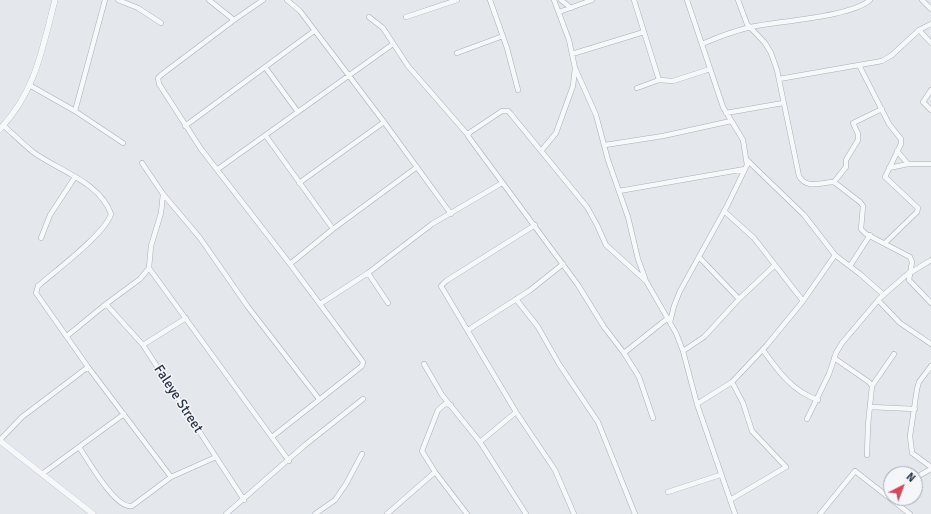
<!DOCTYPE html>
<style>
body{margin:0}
#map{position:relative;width:931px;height:514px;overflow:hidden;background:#e4e7ec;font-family:Signika,sans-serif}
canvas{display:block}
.north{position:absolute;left:883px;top:466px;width:40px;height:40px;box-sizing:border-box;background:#f4f6f9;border:1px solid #a4a8b1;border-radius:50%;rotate:42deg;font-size:11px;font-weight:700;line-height:16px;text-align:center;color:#2b3445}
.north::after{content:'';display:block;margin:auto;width:14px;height:18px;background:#d1495b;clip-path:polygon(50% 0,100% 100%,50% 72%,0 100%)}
</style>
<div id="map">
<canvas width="931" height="514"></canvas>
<div class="north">N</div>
</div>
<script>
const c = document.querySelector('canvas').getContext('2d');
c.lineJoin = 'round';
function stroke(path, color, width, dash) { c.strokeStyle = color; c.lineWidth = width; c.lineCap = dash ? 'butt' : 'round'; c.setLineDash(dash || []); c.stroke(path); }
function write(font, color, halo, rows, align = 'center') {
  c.font = font + ' Signika,sans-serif'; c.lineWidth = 3; c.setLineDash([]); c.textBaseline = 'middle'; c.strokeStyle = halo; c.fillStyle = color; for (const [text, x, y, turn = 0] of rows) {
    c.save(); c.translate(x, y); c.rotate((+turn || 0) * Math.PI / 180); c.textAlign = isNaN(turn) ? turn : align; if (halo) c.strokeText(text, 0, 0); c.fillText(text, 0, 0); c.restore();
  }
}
const minor = new Path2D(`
 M118,0L138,8L161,23
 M209,0L234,20L161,75L158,78L159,84L201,149L290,264L363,362L362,366L272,437
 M287,0L300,11L384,122L451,214
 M490,0L507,48L518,90
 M561,0L571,8
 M634,0L659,80
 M738,0L747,24L765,43L771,53L777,70L799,176C807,190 821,182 834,182L860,202L863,206L861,229L866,234L910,257L912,262L909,280L931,303
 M922,0L931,9
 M559,12L592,0
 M369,17L383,28L408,66L468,135
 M406,17L457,0
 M234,20L263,0
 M919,30L931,43
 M702,44C718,37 734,31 751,27C779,21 851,17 870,0
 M457,53L503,36
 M572,54L644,32
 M859,65L889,124L901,139V144L885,177L918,208L917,212L885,243
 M265,67L298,112
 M575,68L596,115L608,160L628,217L638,259L645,278
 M779,79L882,61L892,55L919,30L931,24
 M31,86L75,111L123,143
 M637,88L659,80L673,81L710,69
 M931,90L923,102L931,110
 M75,111L105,0
 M726,113L783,103
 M3,125C13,134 23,144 33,152C59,171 100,182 111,214C105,234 55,271 38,286L36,293L88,367L171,477
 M185,126L314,31
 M266,136L333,229
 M605,145L663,136L731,121
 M541,151L556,133L573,86L575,68L569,40L554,0
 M897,151L908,164
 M746,159L804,215L835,255L860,274L884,295
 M889,168L908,164H931
 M218,169L393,44
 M834,182L846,167V160L858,140V134L853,123L882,109
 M299,183L384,122
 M619,191L745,169
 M163,194L200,238L248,307L319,399
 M724,211L754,238L803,301
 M535,225L446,281L441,286L516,412L555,470L574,514
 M41,238L50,215L75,177
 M699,257L739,299
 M290,264L333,229L417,167
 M850,266L870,235
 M149,268L289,461
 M368,273L388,303
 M910,273L931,260
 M516,299L538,327L559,364L598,422L635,514
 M878,300L900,323L931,344
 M106,304L143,345L244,500
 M320,304L368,273L432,224L502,183
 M670,322L674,306L680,291L727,206L747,165L743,140L723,107L687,0
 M468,330L529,291L563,264
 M67,336L106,304L140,279L149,268L151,246L161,213L163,194L142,163
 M143,345L186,318
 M763,350C778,371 792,391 818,400
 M683,351L704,337L739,299L775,265
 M624,353L668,318
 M834,358L869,382L872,386L868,425L867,455
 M424,364L442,395L480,442L526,514
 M931,366L919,382L917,389L910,436L912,453L931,467
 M872,386L894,354
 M697,404L732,382L767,345L803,301L835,255
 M451,405L445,404L438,410L422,451L435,472L467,514
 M870,407L915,409
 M653,418L639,377L624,353L604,327L578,285L468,136L469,133L502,111H508L510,113L587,207L597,225L606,245L646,281L676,333L683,351L697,404L735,514
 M807,419L829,374L836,353L842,343L880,298L911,271
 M0,440L22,417L88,367
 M480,442L516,412
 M79,447C88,460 115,509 132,506L171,477L216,457
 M42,474L124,414
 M915,478L931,469
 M668,492L720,475
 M730,500L786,467L752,431L743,403L732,382
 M226,514L305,445L363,399
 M315,514L335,500L346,484L362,454
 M387,514L435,472
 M820,514L855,471L910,514`);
const tertiary = new Path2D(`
 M0,129C36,91 42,49 55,0
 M0,441L93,514`);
stroke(minor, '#a9aeb7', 5.5);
stroke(tertiary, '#a9aeb7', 6);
stroke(minor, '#f7f8fa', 4.5);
stroke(tertiary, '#f7f8fa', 5.5);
write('14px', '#2b3445', '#f4f6f9', [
 ["Faleye Street",178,399,57]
]);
</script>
